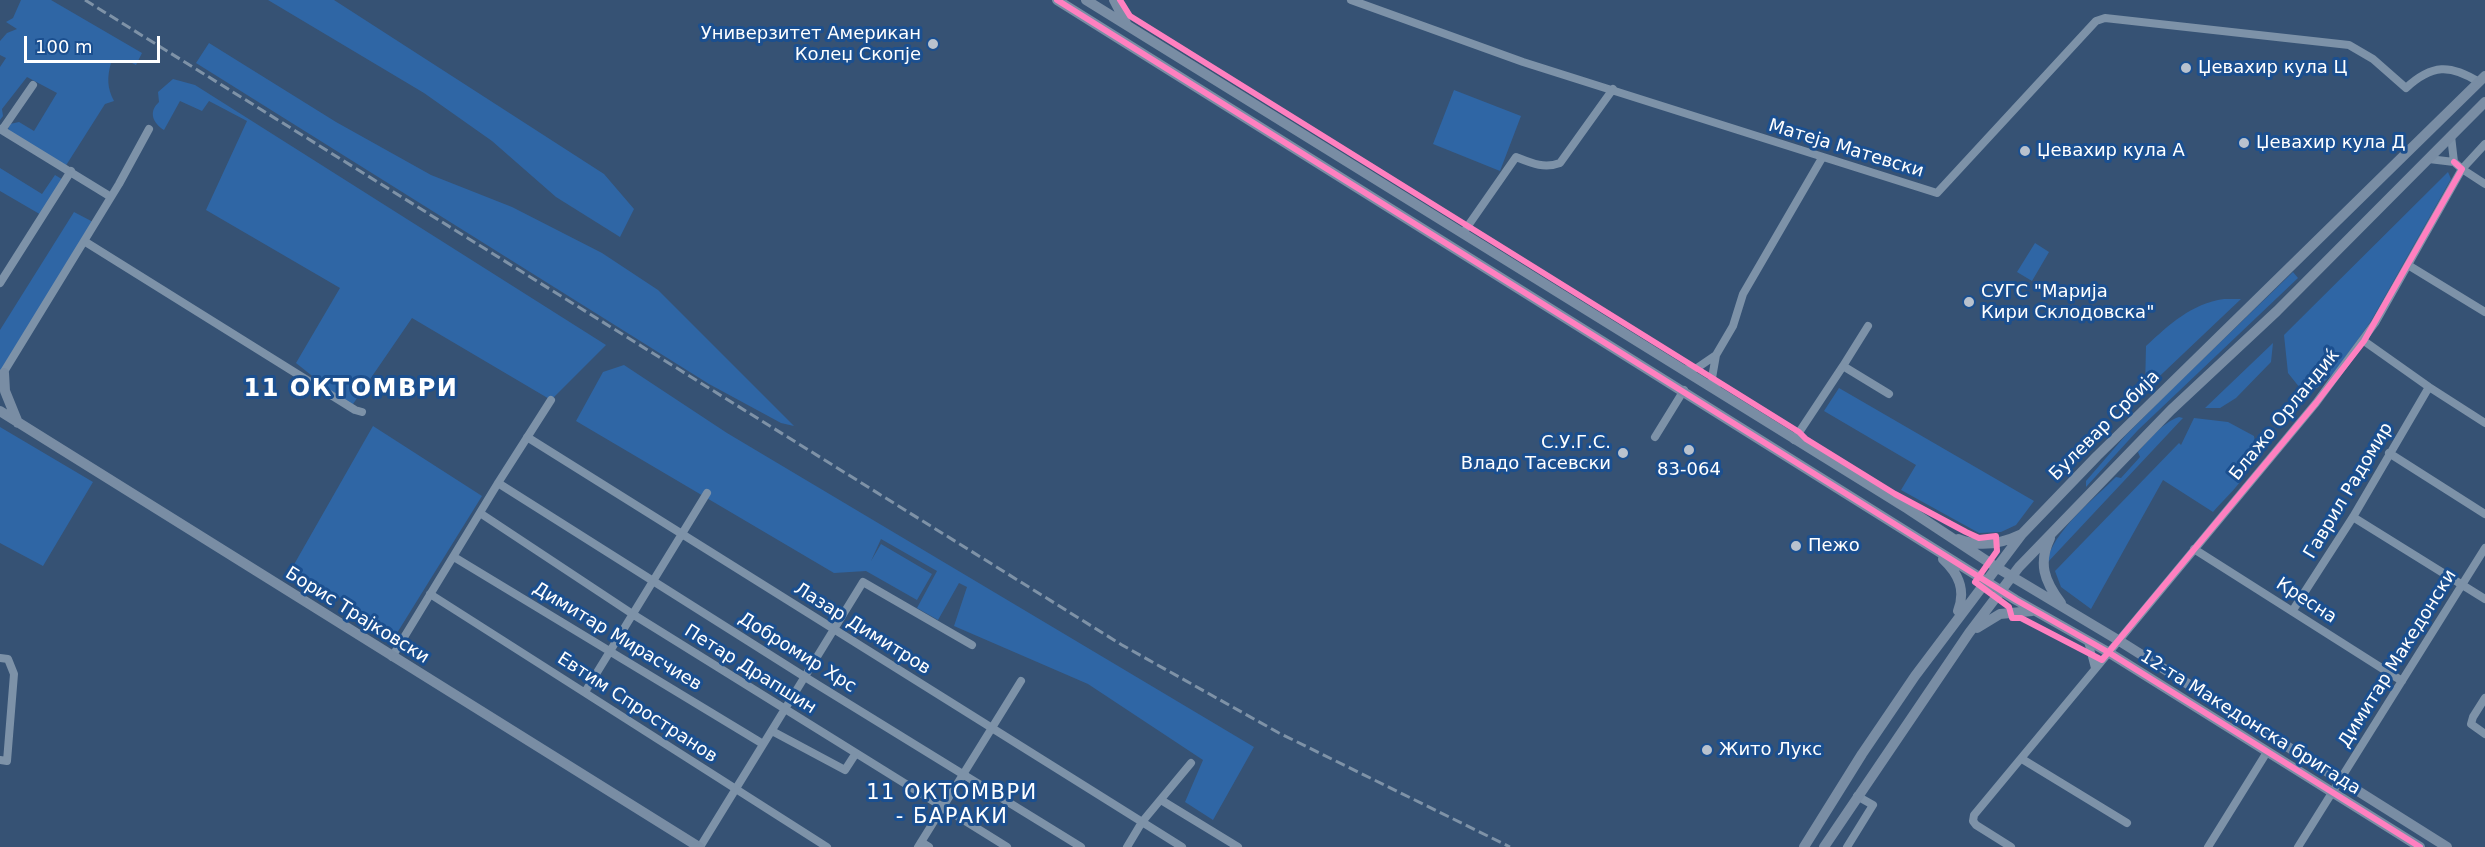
<!DOCTYPE html>
<meta charset="utf-8">
<style>
body{margin:0}
#map{position:relative;width:2485px;height:847px;overflow:hidden;background:#365274;font-family:"DejaVu Sans",sans-serif}
canvas{display:block}
.scale{position:absolute;left:24px;top:36px;width:136px;height:27px;box-sizing:border-box;border:3px solid #fff;border-top:0;padding-left:8px;font-size:18px;line-height:21px;white-space:nowrap;color:#fff;-webkit-text-stroke:4px #1b4f8f;paint-order:stroke}
</style>
<div id="map">
<canvas width="2485" height="847"></canvas>
<div class="scale">100 m</div>
</div>
<script>
const c = document.querySelector('canvas').getContext('2d');
c.lineJoin = 'round';
function paint(path, color) { c.fillStyle = color; c.fill(path, 'evenodd'); }
function stroke(path, color, width, dash) { c.strokeStyle = color; c.lineWidth = width; c.lineCap = dash ? 'butt' : 'round'; c.setLineDash(dash || []); c.stroke(path); }
function write(font, color, halo, rows, align = 'center') {
  c.font = font + ' "DejaVu Sans",sans-serif'; c.lineWidth = 6; c.setLineDash([]); c.textBaseline = 'middle'; c.strokeStyle = halo; c.fillStyle = color; for (const [text, x, y, turn = 0] of rows) {
    c.save(); c.translate(x, y); c.rotate((+turn || 0) * Math.PI / 180); c.textAlign = isNaN(turn) ? turn : align; if (halo) c.strokeText(text, 0, 0); c.fillText(text, 0, 0); c.restore();
  }
}
paint(new Path2D(`
 M21,0H51L142,53L136,65L126,60L111,63C107,77 107,88 114,101L105,104L65,167L7,132L10,124L19,122L34,131L57,93L27,77L2,109L3,116L0,120V67L6,58L0,55V41L7,33L17,29L6,22L13,18Z
 M268,0H334L604,174L634,209L620,237L556,197L492,141L424,93Z
 M209,43L336,122L431,175L512,207L602,253L658,290L794,426L781,423L709,384L196,63Z
 M173,79L195,85L606,345L551,400L412,318L351,407L296,363L340,288L206,210L247,121L209,101L202,111L180,101L164,130C153,123 148,112 159,102L158,92Z
 M1454,90L1521,116L1500,171L1433,144Z
 M0,168L42,194L55,175L65,181L43,216L0,191Z
 M2448,172L2451,179L2371,321L2335,372L2317,388H2300L2288,373L2284,335Z
 M74,212L95,223L0,375V330Z
 M2035,243L2049,252L2032,281L2017,272Z
 M2293,272L2298,278L2138,430L2086,487V481L2125,436L2172,389Z
 M2224,299H2241L2145,390L2146,346C2170,324 2191,304 2224,299Z
 M2273,343L2271,362L2236,398L2220,408H2205Z
 M624,365L727,433L1254,747L1213,820L1185,802L1203,760L1088,684L954,626L967,587L959,583L938,620L917,608L937,571L881,539L871,561L881,544L932,574L917,600L866,571L834,573L576,421L603,372Z
 M1839,388L2034,501L2016,525L2001,532L1979,533L1901,490L1916,465L1824,411Z
 M2179,417L2183,418L2047,563C2051,533 2095,498 2116,477L2121,478L2140,457L2138,452C2149,440 2163,422 2179,417Z
 M2194,418L2228,422L2254,436C2261,468 2233,489 2213,512L2163,480L2091,609L2061,587L2055,571L2179,443L2181,445Z
 M373,426L482,496L397,633L292,568Z
 M0,427L93,482L43,566L0,543Z`), '#2f66a5');
stroke(new Path2D(`
 M1351,0L1523,62L1937,193L2096,21L2105,18L2349,45L2373,59L2406,88C2432,64 2450,64 2479,82
 M0,129L111,197
 M2,130L33,85
 M2451,136L2454,162
 M2485,144L2462,169L2485,184
 M2429,159L2454,162
 M1463,233L1516,157C1531,163 1544,169 1560,163L1613,89
 M84,241L355,410L362,412
 M2408,265L2485,312
 M0,283L71,171
 M2364,341L2429,387L2485,423
 M1843,366L1868,326
 M1683,370L1697,368L1716,355
 M2,375L119,184L149,129
 M1717,389L1712,378L1716,355L1733,326L1743,294L1822,158
 M527,437L1182,847
 M1655,437L1684,390
 M1794,440L1843,366L1889,394
 M2389,453L2485,514
 M498,483L805,677L1081,847
 M480,513L634,615L1007,847
 M2353,517L2485,599
 M2194,549L2402,681
 M454,557L763,744
 M430,594L827,847
 M2293,610L2353,517L2429,387
 M2088,641L2095,668
 M392,657L498,483L551,400
 M0,658L8,659L14,674L7,761L0,760
 M585,692L707,493
 M2485,698L2473,717L2471,724L2485,734
 M772,731L845,770L856,753
 M2022,759L2127,823
 M1161,800L1238,847
 M921,842L929,847
 M700,847L863,582L972,645
 M918,847L1021,681
 M1127,847L1142,822L1191,763
 M1847,847L1873,805L1857,796
 M2011,847L1976,825L1973,821L1974,815L2316,403L2375,323L2462,169L2454,162
 M2208,847L2267,752
 M2298,847L2485,548`), '#7d92a8', 8);
stroke(new Path2D(`
 M1057,0L2016,600L2108,652L2420,847
 M1086,0L1908,509L1996,567L2118,640L2447,847
 M1114,0L1126,23
 M4,373L5,391L18,423
 M0,411L699,847
 M2050,538C2038,563 2044,581 2061,603
 M1958,539C1980,548 2001,544 2022,534
 M1943,559C1959,574 1966,590 1958,611
 M1977,628L2000,614L2032,611
 M1804,847L1862,754L1915,676L2022,534L2097,456L2485,76
 M1824,847L1969,633L2019,567L2171,410L2277,311L2485,102`), '#798da4', 10);
stroke(new Path2D(`
 M85,0L1122,645L1279,733L1510,847`), '#7e92a7', 3, [10, 4.5]);
stroke(new Path2D(`
 M1057,0L2016,600L2108,652L2420,847
 M1120,0L1130,16L1799,432L1806,439L1895,494L1966,532L1979,538L1996,536L1997,551L1975,582L2009,607L2012,618H2021L2102,660L2316,403L2364,341L2462,169L2454,162`), '#ff80c0', 6);
for (const [x, y, r, color] of [
 [933,44,6,"#b9c2ce"],
 [2186,68,6,"#b9c2ce"],
 [2244,143,6,"#b9c2ce"],
 [2025,151,6,"#b9c2ce"],
 [1969,302,6,"#b9c2ce"],
 [1689,450,6,"#b9c2ce"],
 [1623,453,6,"#b9c2ce"],
 [1796,546,6,"#b9c2ce"],
 [1707,750,6,"#b9c2ce"]
]) { const dot = new Path2D(); dot.arc(x, y, r, 0, 2 * Math.PI); c.fillStyle = color; c.fill(dot); stroke(dot, '#1b4f8f', 2); }
write('18px', '#fff', '#1b4f8f', [
 ["Универзитет Американ",921,34,"right"],
 ["Колеџ Скопје",921,55,"right"],
 ["Џевахир кула Ц",2198,68],
 ["Џевахир кула Д",2256,143],
 ["Џевахир кула А",2037,151],
 ["СУГС \"Марија",1981,292],
 ["Кири Склодовска\"",1981,313],
 ["С.У.Г.С.",1611,443,"right"],
 ["Владо Тасевски",1611,464,"right"],
 ["83-064",1689,470,"center"],
 ["Пежо",1808,546],
 ["Жито Лукс",1719,750]
], 'left');
write('18px', '#fff', '#1b4f8f', [
 ["Матеја Матевски",1846,149,17],
 ["Блажо Орландиќ",2285,415,-51],
 ["Булевар Србија",2105,426,-45],
 ["Гаврил Радомир",2349,491,-59],
 ["Кресна",2306,601,33],
 ["Борис Трајковски",357,616,32],
 ["Лазар Димитров",862,629,32],
 ["Димитар Мирасчиев",617,637,31],
 ["Добромир Хрс",797,653,32],
 ["Димитар Македонски",2398,659,-58],
 ["Петар Драпшин",750,670,32],
 ["Евтим Спространов",637,708,33],
 ["12-та Македонска бригада",2250,723,32]
]);
c.letterSpacing = '1.5px';
write('21px', '#fff', '#1b4f8f', [
 ["11 ОКТОМВРИ",952,794],
 ["- БАРАКИ",952,818]
]);
c.letterSpacing = '0px';
c.letterSpacing = '1.5px';
write('bold 24px', '#fff', '#1b4f8f', [
 ["11 ОКТОМВРИ",351,390]
]);
c.letterSpacing = '0px';
</script>
